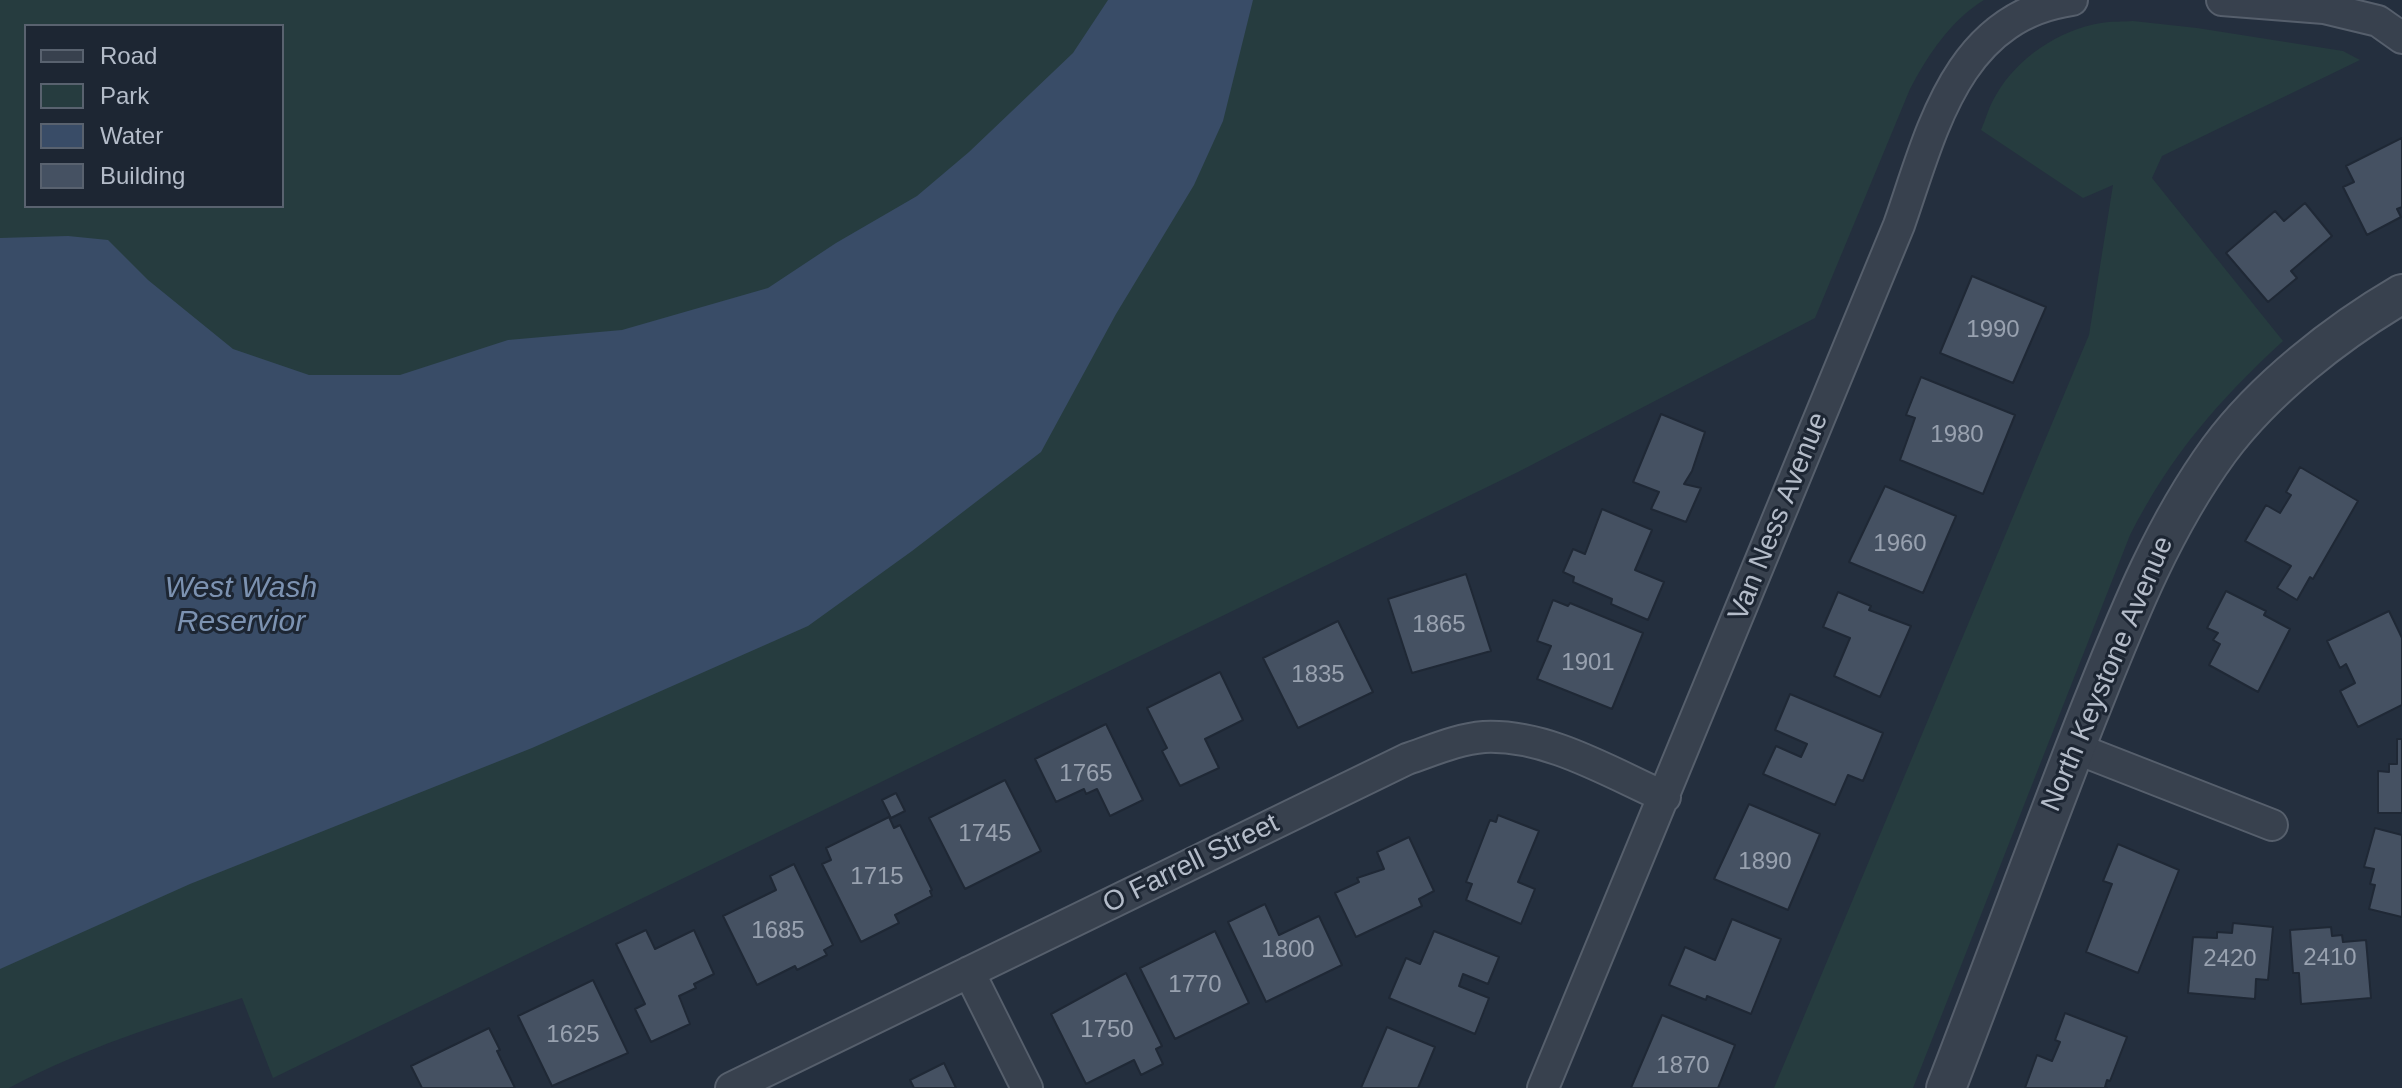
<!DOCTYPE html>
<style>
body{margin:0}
#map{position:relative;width:2402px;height:1088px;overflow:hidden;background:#242f3e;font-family:Arial,sans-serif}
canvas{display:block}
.legend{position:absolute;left:24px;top:24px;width:260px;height:184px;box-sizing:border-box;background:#1d2633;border:2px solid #59626f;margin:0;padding:10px 14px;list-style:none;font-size:24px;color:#b4bcc9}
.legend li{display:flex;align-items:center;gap:16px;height:40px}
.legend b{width:40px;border:2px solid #59626f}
</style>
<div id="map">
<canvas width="2402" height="1088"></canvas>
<ul class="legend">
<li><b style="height:10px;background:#38414e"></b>Road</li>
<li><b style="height:22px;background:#263c3f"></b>Park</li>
<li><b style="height:22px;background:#394c67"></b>Water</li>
<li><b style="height:22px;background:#455162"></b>Building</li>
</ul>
</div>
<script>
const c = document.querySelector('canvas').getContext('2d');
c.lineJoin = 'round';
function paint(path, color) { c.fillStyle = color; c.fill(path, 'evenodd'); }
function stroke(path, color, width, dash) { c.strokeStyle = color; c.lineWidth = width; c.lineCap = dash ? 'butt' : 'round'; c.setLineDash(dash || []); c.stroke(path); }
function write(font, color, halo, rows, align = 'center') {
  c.font = font + ' Arial,sans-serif'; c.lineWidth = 6; c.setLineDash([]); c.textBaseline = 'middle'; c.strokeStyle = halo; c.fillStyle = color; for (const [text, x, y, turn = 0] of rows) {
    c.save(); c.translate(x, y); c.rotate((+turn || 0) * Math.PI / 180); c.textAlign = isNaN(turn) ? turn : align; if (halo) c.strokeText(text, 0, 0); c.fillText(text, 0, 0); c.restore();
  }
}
paint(new Path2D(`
 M0,0H1984C1950,21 1928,55 1910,89L1815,318L1518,472L273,1078L242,998C160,1025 85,1047 9,1088H0ZM26,26H282V206H26Z
 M2133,21L2197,28L2343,51L2360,60L2162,156L2152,178L2283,341C2217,402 2171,455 2130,535L1913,1088H1774L2089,335L2113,185L2083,198L1981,130C1986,119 1989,106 1996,95C2017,58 2059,30 2101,23C2111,21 2123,22 2133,21Z`), '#263c3f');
paint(new Path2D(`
 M1108,0H1253L1223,121L1194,185L1116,314L1041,452L912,551L808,626L532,748L190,884L0,969V238L68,236L108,240L148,280L233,349L309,375H400L508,340L622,330L768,288L836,243L917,196L969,152L1073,53Z`), '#394c67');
const building = new Path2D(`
 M2402,138V207L2397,209L2401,217L2367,235L2343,187L2354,182L2346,166Z
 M2305,203L2332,236L2291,271L2297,278L2268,302L2226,253L2275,211L2284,221Z
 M1972,276L2046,307L2013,383L1940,353Z
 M1921,377L2015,415L1983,494L1900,460L1915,418L1906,415Z
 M1661,414L1705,432L1692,471L1684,484L1701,488L1686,522L1651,509L1659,492L1633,482Z
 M2300,467L2358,501L2313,579L2310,577L2297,600L2277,588L2291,566L2245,541L2266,505L2280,513L2291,495L2286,492Z
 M1885,486L1956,516L1923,593L1849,562Z
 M1602,509L1652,530L1635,570L1664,582L1648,620L1611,604L1612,599L1573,582L1574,577L1563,572L1573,549L1585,554Z
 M1466,574L1491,651L1412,673L1388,599Z
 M2226,591L2266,611L2264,615L2290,629L2258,692L2209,665L2220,644L2213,640L2218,633L2207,628Z
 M1838,592L1871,606L1869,610L1911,626L1880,697L1834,676L1850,638L1823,627Z
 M1553,600L1568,606L1570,603L1643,633L1612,709L1537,679L1551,646L1537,641Z
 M2389,611L2402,638V705L2358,727L2340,691L2355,683L2346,664L2340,668L2327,641Z
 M1338,621L1373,692L1298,728L1263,658Z
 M1220,672L1243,720L1205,739L1219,768L1180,786L1162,751L1167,748L1147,708Z
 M1790,694L1883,733L1863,781L1848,775L1835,805L1763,774L1776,746L1801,757L1807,744L1775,730Z
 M1106,724L1143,800L1110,816L1097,789L1086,794L1084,789L1056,802L1035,759Z
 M2397,739H2402V813H2378V771L2389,772V764H2397Z
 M1005,780L1041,851L965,889L929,818Z
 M896,793L905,811L891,818L882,800Z
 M1749,804L1820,834L1788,910L1714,879Z
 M1498,815L1539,831L1518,882L1535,889L1521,924L1466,900L1472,884L1466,882L1490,820L1496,822Z
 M889,817L894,828L900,825L932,890L930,891L932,896L895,915L899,923L861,942L822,864L831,860L826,848Z
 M2375,828L2402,835V917L2369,909L2375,885L2370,884L2374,869L2364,867Z
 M1409,837L1434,891L1419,899L1422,906L1356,937L1335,893L1359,882L1357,878L1384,869L1377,852Z
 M2118,844L2179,870L2138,973L2086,952L2112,884L2103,881Z
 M794,864L833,945L824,950L827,955L797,970L795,966L757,985L723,916L776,890L770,876Z
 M1265,904L1279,935L1319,916L1342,965L1266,1002L1228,922Z
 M1732,919L1781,939L1751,1014L1707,996L1706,1000L1669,985L1685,947L1715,960Z
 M2233,923L2273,927L2268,980L2256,979L2255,999L2188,993L2193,937L2217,938V932L2232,933Z
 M2331,927L2332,936L2342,935L2343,942L2366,940L2371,998L2301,1004L2299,973H2293L2290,930Z
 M646,930L655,949L694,930L714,974L694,984L696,988L679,996L690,1024L651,1042L635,1009L645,1004L616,944Z
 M1215,931L1249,1003L1175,1039L1140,968Z
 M1434,931L1499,957L1488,984L1463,974L1459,986L1489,998L1475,1034L1389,998L1406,958L1420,964Z
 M1126,973L1162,1046L1156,1049L1163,1064L1141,1075L1134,1060L1086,1084L1051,1014Z
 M593,980L628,1053L552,1086L518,1016Z
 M2065,1013L2127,1037L2110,1081L2107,1080L2105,1087L2107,1088H2025L2037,1055L2052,1061L2060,1042L2055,1040Z
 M1662,1015L1735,1045L1718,1088H1631Z
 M1387,1027L1435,1047L1418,1088H1361Z
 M489,1028L500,1050L497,1051L515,1088H422L411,1066Z
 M944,1063L956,1088H914L910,1080Z`);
paint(building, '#455162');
stroke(building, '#1f2835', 2);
const minor = new Path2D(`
 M2222,0L2324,8L2378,21L2402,38
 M2075,748L2272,825
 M969,972L1027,1088
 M731,1088L1407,759C1431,751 1458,739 1484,737C1547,734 1609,772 1665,797
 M1543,1088L1899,225C1932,131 1956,17 2072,0`);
const tertiary = new Path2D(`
 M1946,1088C1994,964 2039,839 2088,715C2125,623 2160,531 2219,450C2264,389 2337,332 2402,294`);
stroke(minor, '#565f6c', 34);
stroke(tertiary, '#565f6c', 42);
stroke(minor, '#38414e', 30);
stroke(tertiary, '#38414e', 38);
write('24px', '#98a1af', null, [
 ["1990",1993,330],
 ["1980",1957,435],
 ["1960",1900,544],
 ["1865",1439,625],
 ["1901",1588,663],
 ["1835",1318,675],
 ["1765",1086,774],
 ["1745",985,834],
 ["1890",1765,862],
 ["1715",877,877],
 ["1685",778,931],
 ["1800",1288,950],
 ["2410",2330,958],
 ["2420",2230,959],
 ["1770",1195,985],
 ["1750",1107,1030],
 ["1625",573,1035],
 ["1870",1683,1066]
]);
write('28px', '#b4bcc9', '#1d2633', [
 ["Van Ness Avenue",1779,517,-68],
 ["North Keystone Avenue",2108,674,-67],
 ["O Farrell Street",1191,864,-26]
]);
write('italic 30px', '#7c92b1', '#1d2633', [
 ["West Wash",241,589],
 ["Reservior",241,623]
]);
</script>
